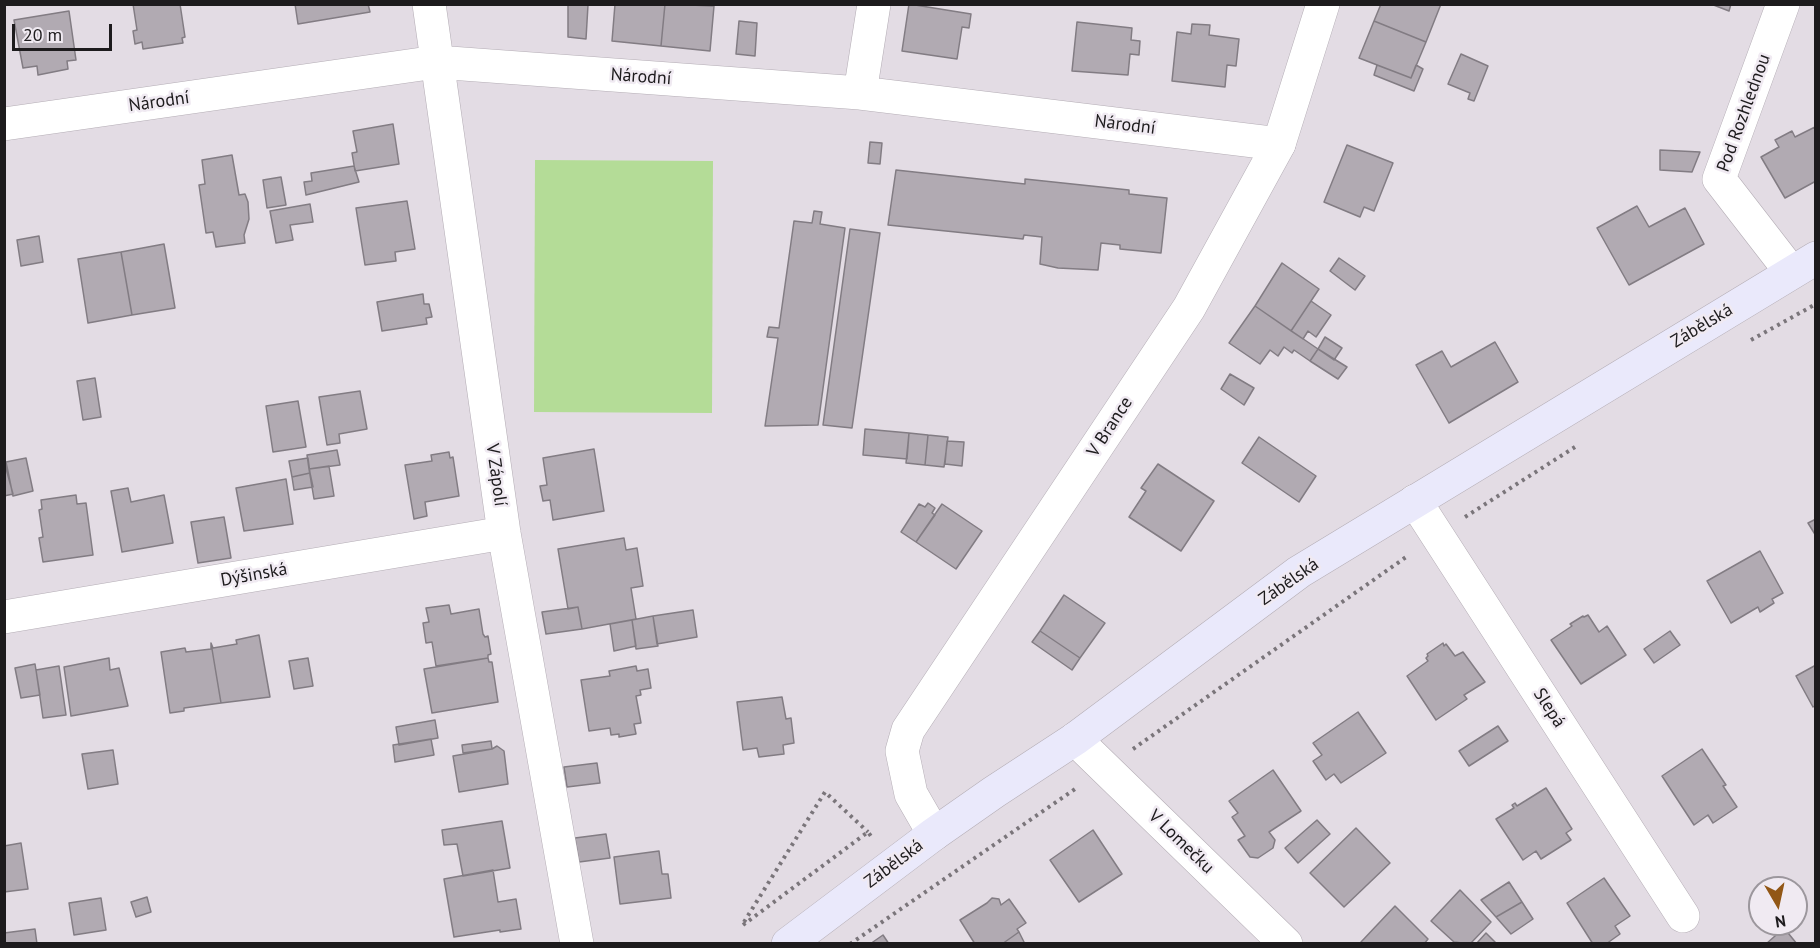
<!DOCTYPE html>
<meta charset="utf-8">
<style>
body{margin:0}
#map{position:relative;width:1820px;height:948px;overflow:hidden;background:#e3dce4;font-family:"PT Sans",sans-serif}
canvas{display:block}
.frame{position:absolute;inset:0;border:6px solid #1d1b1d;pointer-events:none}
.north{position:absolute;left:1748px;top:876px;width:60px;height:60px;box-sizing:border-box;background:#f0eaf2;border:2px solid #9c979d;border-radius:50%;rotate:171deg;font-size:16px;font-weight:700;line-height:24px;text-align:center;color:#1d1b1d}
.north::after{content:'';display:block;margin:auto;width:21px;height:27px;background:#925716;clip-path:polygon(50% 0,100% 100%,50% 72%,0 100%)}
.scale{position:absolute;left:12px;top:24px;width:100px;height:27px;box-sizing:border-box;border:3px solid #1d1b1d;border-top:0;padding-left:8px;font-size:18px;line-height:21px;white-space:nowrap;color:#1d1b1d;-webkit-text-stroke:4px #f0eaf2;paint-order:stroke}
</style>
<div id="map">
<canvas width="1820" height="948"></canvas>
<div class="frame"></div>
<div class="north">N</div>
<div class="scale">20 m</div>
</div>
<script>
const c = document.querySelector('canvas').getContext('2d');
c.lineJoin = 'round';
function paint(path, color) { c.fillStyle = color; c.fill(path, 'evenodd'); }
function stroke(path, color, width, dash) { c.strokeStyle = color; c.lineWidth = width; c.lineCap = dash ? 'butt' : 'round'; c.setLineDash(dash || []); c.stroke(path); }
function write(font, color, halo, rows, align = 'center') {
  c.font = font + ' "PT Sans",sans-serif'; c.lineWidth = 5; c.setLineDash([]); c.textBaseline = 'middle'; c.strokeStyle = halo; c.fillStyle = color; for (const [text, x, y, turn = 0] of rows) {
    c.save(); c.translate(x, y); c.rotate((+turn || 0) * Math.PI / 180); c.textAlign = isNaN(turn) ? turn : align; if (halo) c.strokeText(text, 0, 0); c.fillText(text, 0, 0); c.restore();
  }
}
paint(new Path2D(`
 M535,160L713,161L712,413L534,412Z`), '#b4dc97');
const building = new Path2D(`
 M133,4H180L185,37L182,38L183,43L143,49L142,42L135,44L133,31L137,30Z
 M295,4H368L370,12L298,24Z
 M568,4L588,5L586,39L568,37Z
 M615,4H665L661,46L612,41Z
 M665,4L714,6L710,51L661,46Z
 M909,4L971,14L969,28L962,27L957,59L902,51Z
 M1381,4H1441L1426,42L1374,21Z
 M1711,4H1731L1729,11Z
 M69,11L76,60L67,61L68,69L38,75L37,66L23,68L14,20Z
 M739,21L757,23L755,56L736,54Z
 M1374,21L1426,42L1411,78L1359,58Z
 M1077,22L1132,28L1131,40L1140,41L1139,55L1130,54L1128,75L1072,71Z
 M1192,24L1210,25L1209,35L1239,39L1236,66L1227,65L1225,87L1172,81L1177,32L1191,34Z
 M1461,54L1488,66L1474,101L1468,99L1470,93L1448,84Z
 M1377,65L1411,78L1416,65L1423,69L1414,91L1374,75Z
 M393,124L399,164L355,171L352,153L357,152L353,131Z
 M1815,127L1816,181L1785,198L1761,157L1779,147L1775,140L1792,131L1795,137Z
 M870,142L882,143L880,164L868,163Z
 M1347,145L1393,163L1374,211L1364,207L1360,217L1324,202Z
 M1660,150L1700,152L1692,172L1660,170Z
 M232,155L239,195L245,194L248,202L249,219L244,235L245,243L216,247L213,232L206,233L199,185L205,184L202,160Z
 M354,166L359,182L306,195L304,182L312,181L311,173Z
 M896,170L1025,184V179L1129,190V194L1167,198L1161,253L1120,249V245L1101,243L1098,270L1058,268L1040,264L1042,237L1024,235L1023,239L888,225Z
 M281,177L286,205L267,208L263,180Z
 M407,201L415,249L395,252L396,261L365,265L356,208Z
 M310,204L313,222L290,225L293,240L276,243L270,211Z
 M1637,206L1649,227L1685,208L1704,244L1629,285L1597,228Z
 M814,211L822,212L820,224L845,228L818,425L765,426L778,338L767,337L769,327L779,328L794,221L812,223Z
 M850,229L880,233L852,428L823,425Z
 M39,236L43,262L21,266L17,240Z
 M164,244L175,308L132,315L121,252Z
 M121,252L132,315L88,323L78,259Z
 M1339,258L1365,276L1355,290L1330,271Z
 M1282,263L1319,289L1291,331L1255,306Z
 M423,294L424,304H429L432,317L426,318L427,324L382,331L377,302Z
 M1311,301L1331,315L1316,337L1308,331L1303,339L1291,331Z
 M1255,306L1318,349L1310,361L1294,350L1292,353L1284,347L1278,356L1270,350L1260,364L1229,343Z
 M1325,337L1342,348L1334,360L1318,349Z
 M1495,342L1518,382L1449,423L1416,365L1442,351L1451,367Z
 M1318,349L1347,367L1338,379L1310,361Z
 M1230,374L1254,388L1244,405L1221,389Z
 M95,378L101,417L83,420L77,381Z
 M360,391L367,429L339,434L340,443L327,445L319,397Z
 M298,401L306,447L273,452L266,406Z
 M865,429L909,433L907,459L863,455Z
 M909,433L928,435L925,465L906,463Z
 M928,435L948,437L944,467L925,465Z
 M1259,437L1316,476L1299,502L1242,463Z
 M947,441L964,442L962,466L945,464Z
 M594,449L604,511L553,520L550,500L543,501L540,486L547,485L543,458Z
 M337,450L340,465L309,469L307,455Z
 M449,452L450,458L453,457L459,496L425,502L427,516L414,519L405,465L432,461L431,455Z
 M26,458L33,491L13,496L6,462Z
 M308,458L310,473L292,477L289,461Z
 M4,461L13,494L4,496Z
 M1158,464L1214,501L1181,551L1129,517L1146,491L1141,488Z
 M329,466L334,496L314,499L309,469Z
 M310,473L313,487L294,490L292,477Z
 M286,479L293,524L244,531L236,488Z
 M128,488L131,502L164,495L173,543L122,552L111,491Z
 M76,495L77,504L86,503L93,555L43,562L39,538L43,537L39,510L42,509L41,500Z
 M928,503L935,508L932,513L935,515L916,542L901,532L919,504L925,507Z
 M942,504L982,531L956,569L916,542Z
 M224,517L231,558L198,563L191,522Z
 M1816,519V536L1808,523Z
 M624,538L626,550L637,548L643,586L631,588L636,619L582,629L578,607L568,609L558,549Z
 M1760,551L1783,593L1772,599L1774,603L1760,612L1758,607L1731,623L1707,581Z
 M1064,595L1105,623L1080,658L1040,631Z
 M449,605L451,614L479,609L483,634L485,637L488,636L491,654L488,655V658L436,666L432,642L426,643L423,623L429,622L426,608Z
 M578,607L582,629L546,634L542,612Z
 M693,610L697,637L657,644L653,616Z
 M1588,615L1599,632L1607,626L1626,655L1581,684L1551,640L1572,626L1570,624L1583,616L1584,617Z
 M653,616L658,646L636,649L632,620Z
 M632,620L636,646L614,651L610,624Z
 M1040,631L1080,658L1072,670L1032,642Z
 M1670,631L1680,645L1654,663L1644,649Z
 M259,635L270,697L221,703L211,643L213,648L237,644L236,640Z
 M211,643L221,703L184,708V711L170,713L161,652L185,648L186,652L211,649Z
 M1443,643L1444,646L1446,644L1455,656L1463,652L1485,682L1464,695L1467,699L1436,720L1407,676L1428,661L1426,658L1428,656L1427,654Z
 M109,658L110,670L119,668L128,706L71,716L64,667Z
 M308,658L313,686L294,689L289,661Z
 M488,658L489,662H492L498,702L432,713L424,669Z
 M35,664L40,695L21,698L15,668Z
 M1816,665V705L1813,707L1796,676Z
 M59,666L66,715L43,718L36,670Z
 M636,666L637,671L648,669L651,688L640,690L641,695L636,696L641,723L634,724L636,734L619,737V734L611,735L610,728L589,731L581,680L610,676L609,671Z
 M782,697L786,719L791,718L794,743L783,745L784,754L759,757L757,748L743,750L737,702Z
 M1358,712L1386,753L1341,783L1334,774L1326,780L1313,761L1322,755L1313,743Z
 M435,720L438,738L399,745L396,727Z
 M1498,726L1508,741L1469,766L1459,751Z
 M431,739L434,755L395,762L393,745Z
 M491,741L492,749L463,753L462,745Z
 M497,746L504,751L508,784L459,792L453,756L492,749Z
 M1702,749L1726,785L1723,786L1737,807L1713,823L1708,815L1694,825L1662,776Z
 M113,750L118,784L88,789L82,754Z
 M597,763L600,783L567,787L564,767Z
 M1273,770L1301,811L1269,832L1275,840L1273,848L1258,858L1250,857L1238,840L1245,836L1232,817L1238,813L1229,801Z
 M1546,788L1572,829L1566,833L1571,840L1541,859L1536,851L1523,860L1496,819L1514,808L1512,805L1515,803L1517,806Z
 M1317,820L1330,834L1298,863L1285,848Z
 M502,821L510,868L463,876L457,844L444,845L442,830Z
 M1356,828L1390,863L1344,907L1310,873Z
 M1093,830L1122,874L1079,902L1050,860Z
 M606,834L610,858L579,862L575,838Z
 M21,843L28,889L4,892V846Z
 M659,851L662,874H668L671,898L620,904L614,857Z
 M493,870L498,902L516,899L521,929L500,932V930L454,937L444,879Z
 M1604,878L1630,916L1615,926L1620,934L1606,944H1593L1567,903Z
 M1509,882L1522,902L1496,917L1481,900Z
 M1460,890L1491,922L1470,944L1454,942L1431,921Z
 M147,897L151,912L136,917L131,902Z
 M101,898L106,930L74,935L69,903Z
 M992,898L999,899L1001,905L1009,899L1026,923L1017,929L1019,932L1002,944H975L960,920L987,903Z
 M1522,902L1533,919L1511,934L1496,917Z
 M1395,906L1428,939L1424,944H1363L1361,942Z
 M1784,928L1797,944H1766Z
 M35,929L37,944H4V933Z
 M1019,932L1025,944H1002Z
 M1486,933L1497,944H1476Z
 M883,935L889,944H870Z`);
paint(building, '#b1aab2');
stroke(building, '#827c83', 1.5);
const minor = new Path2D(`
 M429,4L504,533L577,944
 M1783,4L1719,179L1791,272
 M860,93L874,4
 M4,124L436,62L860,93L1279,144
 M1415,501L1683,916
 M4,617L504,533
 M1075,739L1286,944`);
const tertiary = new Path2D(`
 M934,834L911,794L902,751L908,730L1189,308L1279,144L1323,4`);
const secondary = new Path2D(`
 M788,944L934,834L994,792L1075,739L1299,572L1816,258`);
stroke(minor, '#b4adb5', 34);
stroke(tertiary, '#b4adb5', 34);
stroke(secondary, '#b4adb5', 34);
stroke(new Path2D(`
 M1751,340L1816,304
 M1465,517L1575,447
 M1133,749L1409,555
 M744,922L825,792L868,832
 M743,925L868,832L873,839
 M850,944L1078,787`), '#7a757a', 4, [3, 4.5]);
stroke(minor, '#fff', 33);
stroke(tertiary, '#fff', 33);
stroke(secondary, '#eae9fb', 33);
write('18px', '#1d1b1d', '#f0eaf2', [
 ["Národní",641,77,4],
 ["Národní",159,102,-8],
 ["Pod Rozhlednou",1744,113,-70],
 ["Národní",1125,125,7],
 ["Zábělská",1702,326,-31],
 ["V Brance",1110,427,-57],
 ["V Zápolí",496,475,82],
 ["Dýšinská",254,575,-10],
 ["Zábělská",1289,582,-35],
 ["Slepá",1549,708,57],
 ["V Lomečku",1181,842,44],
 ["Zábělská",894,864,-37]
]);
</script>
